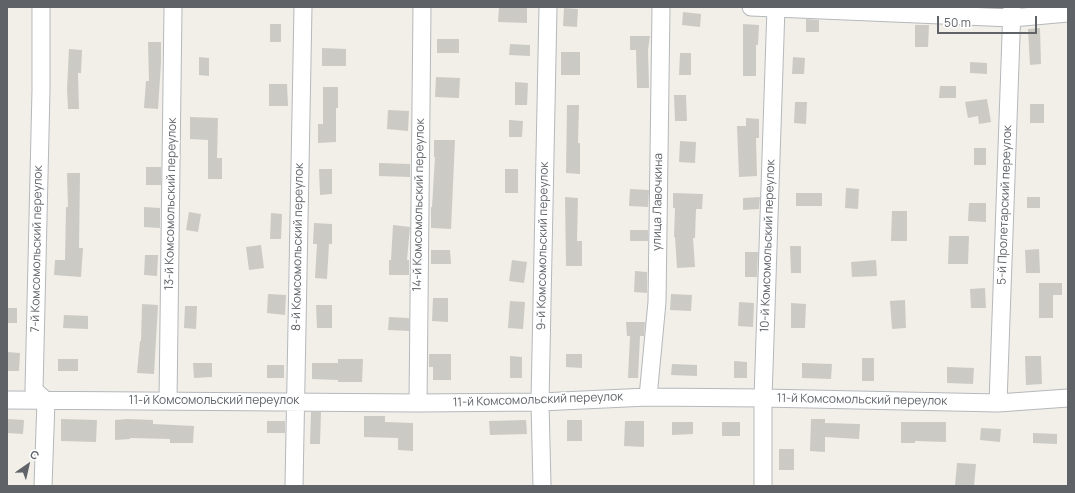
<!DOCTYPE html>
<meta charset="utf-8">
<style>
body{margin:0}
#map{position:relative;width:1075px;height:493px;overflow:hidden;background:#f1efe8;font-family:Manrope,sans-serif}
canvas{display:block}
.frame{position:absolute;inset:0;border:8px solid #5f6368;pointer-events:none}
.north{position:absolute;left:8px;top:445px;width:40px;height:40px;-webkit-text-stroke:3px #fff;paint-order:stroke;rotate:34deg;font-size:11px;font-weight:700;line-height:16px;text-align:center;color:#5f6368}
.north::after{content:'';display:block;margin:auto;width:14px;height:18px;background:#5f6368;clip-path:polygon(50% 0,100% 100%,50% 72%,0 100%)}
.scale{position:absolute;left:937px;top:16px;width:100px;height:18px;box-sizing:border-box;border:2px solid #5f6368;border-top:0;padding-left:5px;font-size:12px;line-height:14px;white-space:nowrap;color:#5f6368;-webkit-text-stroke:3px #fff;paint-order:stroke}
</style>
<div id="map">
<canvas width="1075" height="493"></canvas>
<div class="frame"></div>
<div class="north">С</div>
<div class="scale">50 m</div>
</div>
<script>
const c = document.querySelector('canvas').getContext('2d');
c.lineJoin = 'round';
function paint(path, color) { c.fillStyle = color; c.fill(path, 'evenodd'); }
function stroke(path, color, width, dash) { c.strokeStyle = color; c.lineWidth = width; c.lineCap = dash ? 'butt' : 'round'; c.setLineDash(dash || []); c.stroke(path); }
function write(font, color, halo, rows, align = 'center') {
  c.font = font + ' Manrope,sans-serif'; c.lineWidth = 3.5; c.setLineDash([]); c.textBaseline = 'middle'; c.strokeStyle = halo; c.fillStyle = color; for (const [text, x, y, turn = 0] of rows) {
    c.save(); c.translate(x, y); c.rotate((+turn || 0) * Math.PI / 180); c.textAlign = isNaN(turn) ? turn : align; if (halo) c.strokeText(text, 0, 0); c.fillText(text, 0, 0); c.restore();
  }
}
paint(new Path2D(`
 M499,7H527V23L498,22Z
 M564,8L578,9L577,27L563,26Z
 M683,12L701,14L700,27L682,25Z
 M806,19L819,20V32H806Z
 M270,24H281V42H270Z
 M743,24L759,25L758,45H756V76H743Z
 M915,25H929L928,47H915Z
 M1040,28L1041,64L1030,65L1028,29Z
 M630,36H650L648,50L649,88H637L636,50H630Z
 M437,39H459V53H437Z
 M148,42H161V63L158,109L144,108L146,81H149Z
 M510,44L530,45V56L509,55Z
 M322,48L346,49V66H322Z
 M69,49L82,50L81,73H78L79,109H68L67,89Z
 M561,52H580V75H561Z
 M680,53H691V75H679Z
 M199,57L209,58V76L199,75Z
 M793,57L805,58L804,74H792Z
 M970,62L987,63V74L970,73Z
 M436,77L460,78L459,98L435,97Z
 M515,82L528,83L527,105H515Z
 M269,84H287L288,106H269Z
 M940,86H956V98H939Z
 M323,87H338V108H336V142L318,143V124H323Z
 M674,95H686L687,121H675Z
 M987,99L991,122L979,124L978,116L968,118L965,102Z
 M795,102H807L806,124L794,123Z
 M1030,104H1044V123H1030Z
 M567,105H579L578,143H580V174L566,173Z
 M388,110L409,111L408,131L387,129Z
 M190,117L218,118L217,158H222V179H208V140L190,139Z
 M746,118L759,119V138H756L757,176L739,177L737,126H746Z
 M509,120L523,121L522,137H509Z
 M434,140H455L451,229L431,228V207H432L435,157H434Z
 M680,141L696,142L695,163L679,162Z
 M974,148H986V165H974Z
 M379,163L410,164V177L379,176Z
 M146,167H161V185H146Z
 M319,169H332V194L320,195Z
 M505,169H518V193H505Z
 M67,173H80L79,248H83L81,277L54,275L55,260H65L66,207H68Z
 M846,188L859,189L858,209L845,208Z
 M630,189L649,190L648,207L629,206Z
 M673,193L703,194L702,209H696L695,238H693L695,267L677,268L675,237H674L675,208H673Z
 M796,193H822V206H796Z
 M565,197L578,198L577,241H582V266H566Z
 M760,197L759,209L743,210V198Z
 M1027,197H1040V208H1027Z
 M969,203H986V222L968,221Z
 M144,207L160,208V228L144,227Z
 M892,211H907V241H891Z
 M189,212L201,214L198,232L186,230Z
 M271,213L282,214L281,239H270Z
 M314,223L332,224V244H329L327,279L315,278L317,244H313Z
 M393,225L410,227L407,260H409V275H389V260H391Z
 M630,230H648V241H630Z
 M949,236H969L968,264H948Z
 M261,245L264,268L249,270L246,247Z
 M790,246H801V273H791Z
 M1039,249L1040,273H1026L1025,250Z
 M431,250H450L451,264H431Z
 M745,252H758L757,277H745Z
 M145,255H158L157,276L144,275Z
 M512,260L527,262L524,283L509,281Z
 M876,260L877,276L852,277L851,262Z
 M635,271L647,272V293L634,292Z
 M1039,283H1062V295H1053V318H1039Z
 M985,288L986,308H971L970,289Z
 M268,294L286,295L285,315L267,313Z
 M671,294L692,295L691,311L670,310Z
 M433,298H448V322L432,321Z
 M905,300L906,328L892,329L890,301Z
 M510,301L525,302L523,329L508,328Z
 M739,302L754,303L753,327L738,326Z
 M791,303L806,304L805,328H791Z
 M142,304L158,305L154,374L137,373L140,341H141Z
 M316,305H332V328H317Z
 M185,306H197L196,329L184,328Z
 M7,308H17V323H7Z
 M64,315L88,316V329L63,328Z
 M389,317L409,318V331L388,330Z
 M626,322H645L644,336H640L638,378H628L630,336H627Z
 M7,352L20,353L19,371H7Z
 M429,354H451V380H433V367H429Z
 M566,354H582V368L566,367Z
 M510,356L522,357V378H510Z
 M1025,356H1041L1042,384L1026,385Z
 M862,358H874V381H862Z
 M58,359H78V371H58Z
 M338,359H363L362,382H338V380L312,379V363H338Z
 M734,361L747,362V378H734Z
 M193,363H212V377L194,378Z
 M802,363L832,364L831,379L802,378Z
 M672,364L697,365V376L671,375Z
 M267,365H284V378H267Z
 M947,367L974,368L973,384L947,383Z
 M311,412H321L320,444H310Z
 M364,416H385V422L413,423V451L398,450V438L364,437Z
 M7,419L24,420L23,434L7,433Z
 M61,419L97,420L96,442L61,441Z
 M127,419L153,420V424L194,426L193,443H170V439L130,438V439L115,440V420Z
 M811,419H825V423L860,424L859,439L825,437V452L810,451Z
 M526,420L527,434L490,435L489,421Z
 M567,420H582V441H567Z
 M267,421H285V433H267Z
 M625,421H644V447L624,446Z
 M672,422H693V434L672,435Z
 M722,422H740V436H722Z
 M901,422H946V442L915,441V443H901Z
 M981,428L1001,429L1000,442L980,440Z
 M1033,433L1057,434V444L1033,443Z
 M779,449H794V470H779Z
 M957,463L976,464L974,486L955,485Z`), '#cccac5');
const minor = new Path2D(`
 M41,7V90L34,390L46,401L43,486
 M751,7L1012,18L1068,13
 M648,397L657,302L661,7
 M7,400L418,403L540,402L648,397L763,398L998,403L1068,398
 M168,401L173,7
 M418,403L422,7
 M998,403L1012,7
 M294,486L303,7
 M542,486L540,402L548,7
 M763,486V398L776,7`);
stroke(minor, '#b5b8bc', 19);
stroke(minor, '#fff', 17);
write('12px', '#5f6368', '#fff', [
 ["улица Лавочкина",658,202,-89],
 ["13-й Комсомольский переулок",171,204,-89],
 ["14-й Комсомольский переулок",419,205,-89],
 ["5-й Пролетарский переулок",1005,205,-88],
 ["9-й Комсомольский переулок",543,246,-89],
 ["10-й Комсомольский переулок",768,246,-88],
 ["8-й Комсомольский переулок",298,247,-89],
 ["7-й Комсомольский переулок",37,249,-89],
 ["11-й Комсомольский переулок",538,400,-2],
 ["11-й Комсомольский переулок",862,400,1],
 ["11-й Комсомольский переулок",214,401]
]);
</script>
